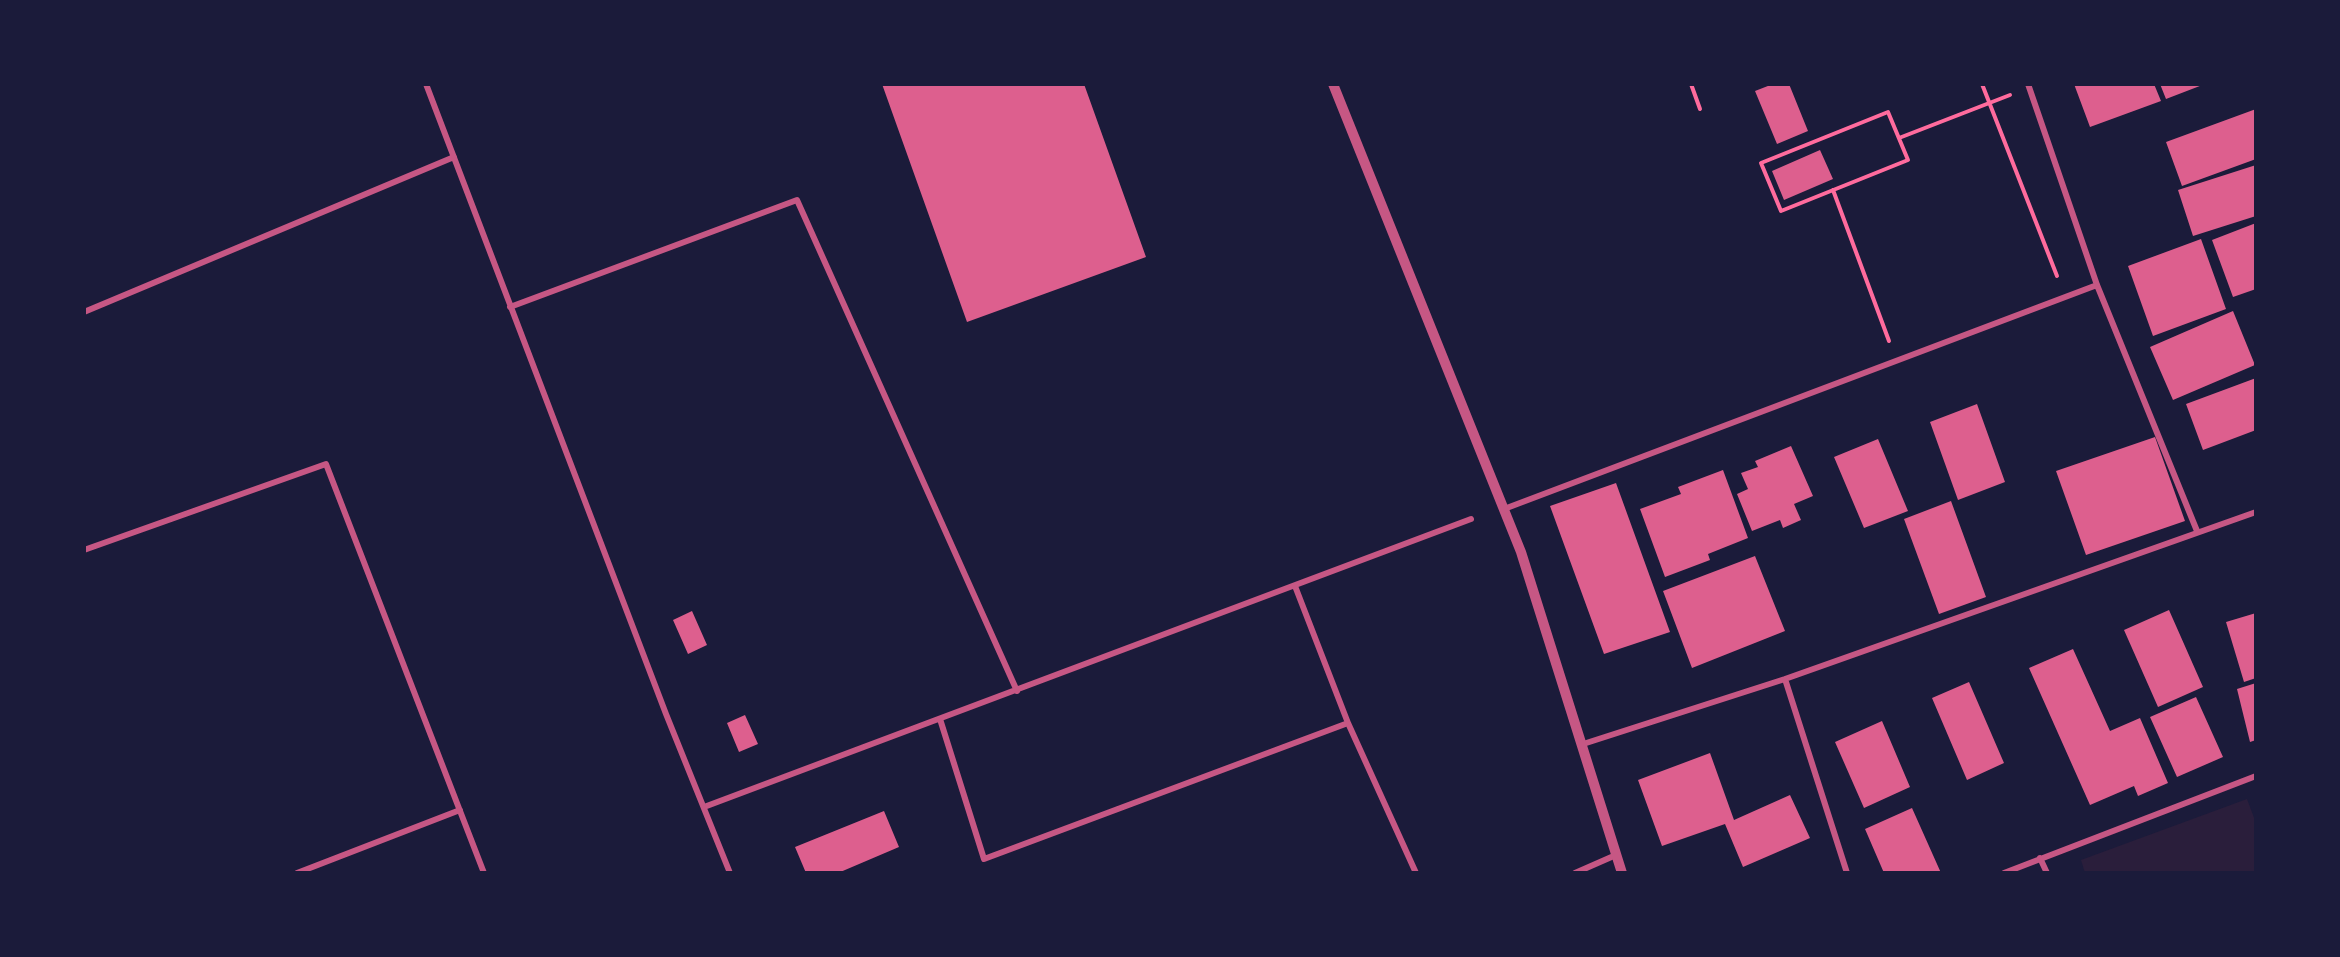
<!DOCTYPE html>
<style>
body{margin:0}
#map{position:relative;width:2340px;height:957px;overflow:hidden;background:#1b1b3a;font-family:Arial,sans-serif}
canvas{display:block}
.frame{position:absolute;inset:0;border:86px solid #1b1b3a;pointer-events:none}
</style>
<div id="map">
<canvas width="2340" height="957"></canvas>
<div class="frame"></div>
</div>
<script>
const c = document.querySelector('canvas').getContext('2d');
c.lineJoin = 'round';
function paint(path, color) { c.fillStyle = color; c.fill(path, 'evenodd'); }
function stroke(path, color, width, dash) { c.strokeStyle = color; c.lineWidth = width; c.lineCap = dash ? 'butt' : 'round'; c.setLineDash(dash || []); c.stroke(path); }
paint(new Path2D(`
 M2247,799L2256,823V873H2085L2081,860Z`), '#2a1e3b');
paint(new Path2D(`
 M882,84H1084L1146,257L967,322Z
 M1773,84H1789L1808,131L1777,144L1755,91Z
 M2074,84H2154L2161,101L2090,127Z
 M2160,84H2205L2166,99Z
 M2256,109V159L2182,186L2166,142Z
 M1820,150L1833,179L1784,200L1772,171Z
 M2256,165V216L2193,236L2178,190Z
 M2256,223V289L2233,297L2212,240Z
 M2201,239L2226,309L2153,336L2128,266Z
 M2233,311L2255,365L2173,400L2150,347Z
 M2256,378V430L2203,450L2186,404Z
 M1977,404L2005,482L1958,500L1930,422Z
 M2155,437L2185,521L2086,555L2056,471Z
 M1878,439L1908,511L1864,528L1834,457Z
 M1791,446L1813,496L1794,504L1801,520L1783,528L1780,520L1752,531L1737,494L1748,489L1741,473L1758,467L1755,461Z
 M1723,470L1748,538L1708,554L1710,560L1665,577L1640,509L1681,494L1678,487Z
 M1616,483L1670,632L1604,654L1550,506Z
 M1951,501L1986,597L1939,614L1904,519Z
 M1755,556L1785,631L1692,668L1663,591Z
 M2169,610L2203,687L2158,707L2124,630Z
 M692,611L707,645L688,654L673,620Z
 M2256,613V678L2244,682L2226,622Z
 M2073,649L2110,731L2140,718L2168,783L2138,796L2134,786L2090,805L2029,668Z
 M1969,682L2004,763L1967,780L1932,698Z
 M2256,683V740L2250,742L2237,689Z
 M2196,697L2223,757L2177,777L2150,717Z
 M745,715L758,744L739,752L727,723Z
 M1882,721L1910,787L1864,808L1835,742Z
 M1710,753L1734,820L1790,795L1810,838L1743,867L1725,824L1662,846L1638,780Z
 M1912,808L1941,873H1884L1865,829Z
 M884,811L899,847L838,873H806L795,847Z`), '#dd5f8e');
stroke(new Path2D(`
 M1691,84L1700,109
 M1982,84L2057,276
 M1888,112L1908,160L1781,211L1761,163Z
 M1899,138L2010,95
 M1833,190L1889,341`), '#ff6b9d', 4);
stroke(new Path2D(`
 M426,84L666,714L730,873
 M2028,84L2097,285L2197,531
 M510,307L797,200L1017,691
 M84,312L454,157
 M1504,509L2097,285
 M84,550L326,464L484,873
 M1785,679L1847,873
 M940,719L984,859L1348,723L1295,586
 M1348,723L1416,873
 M1580,745L1785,679L2256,512
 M704,807L1471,519
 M2040,858L2047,873
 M297,873L460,810
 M1575,873L1616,855
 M2004,873L2256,776`), '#c65784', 6);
stroke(new Path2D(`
 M1333,84L1521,552L1622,873`), '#c65784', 10);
</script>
